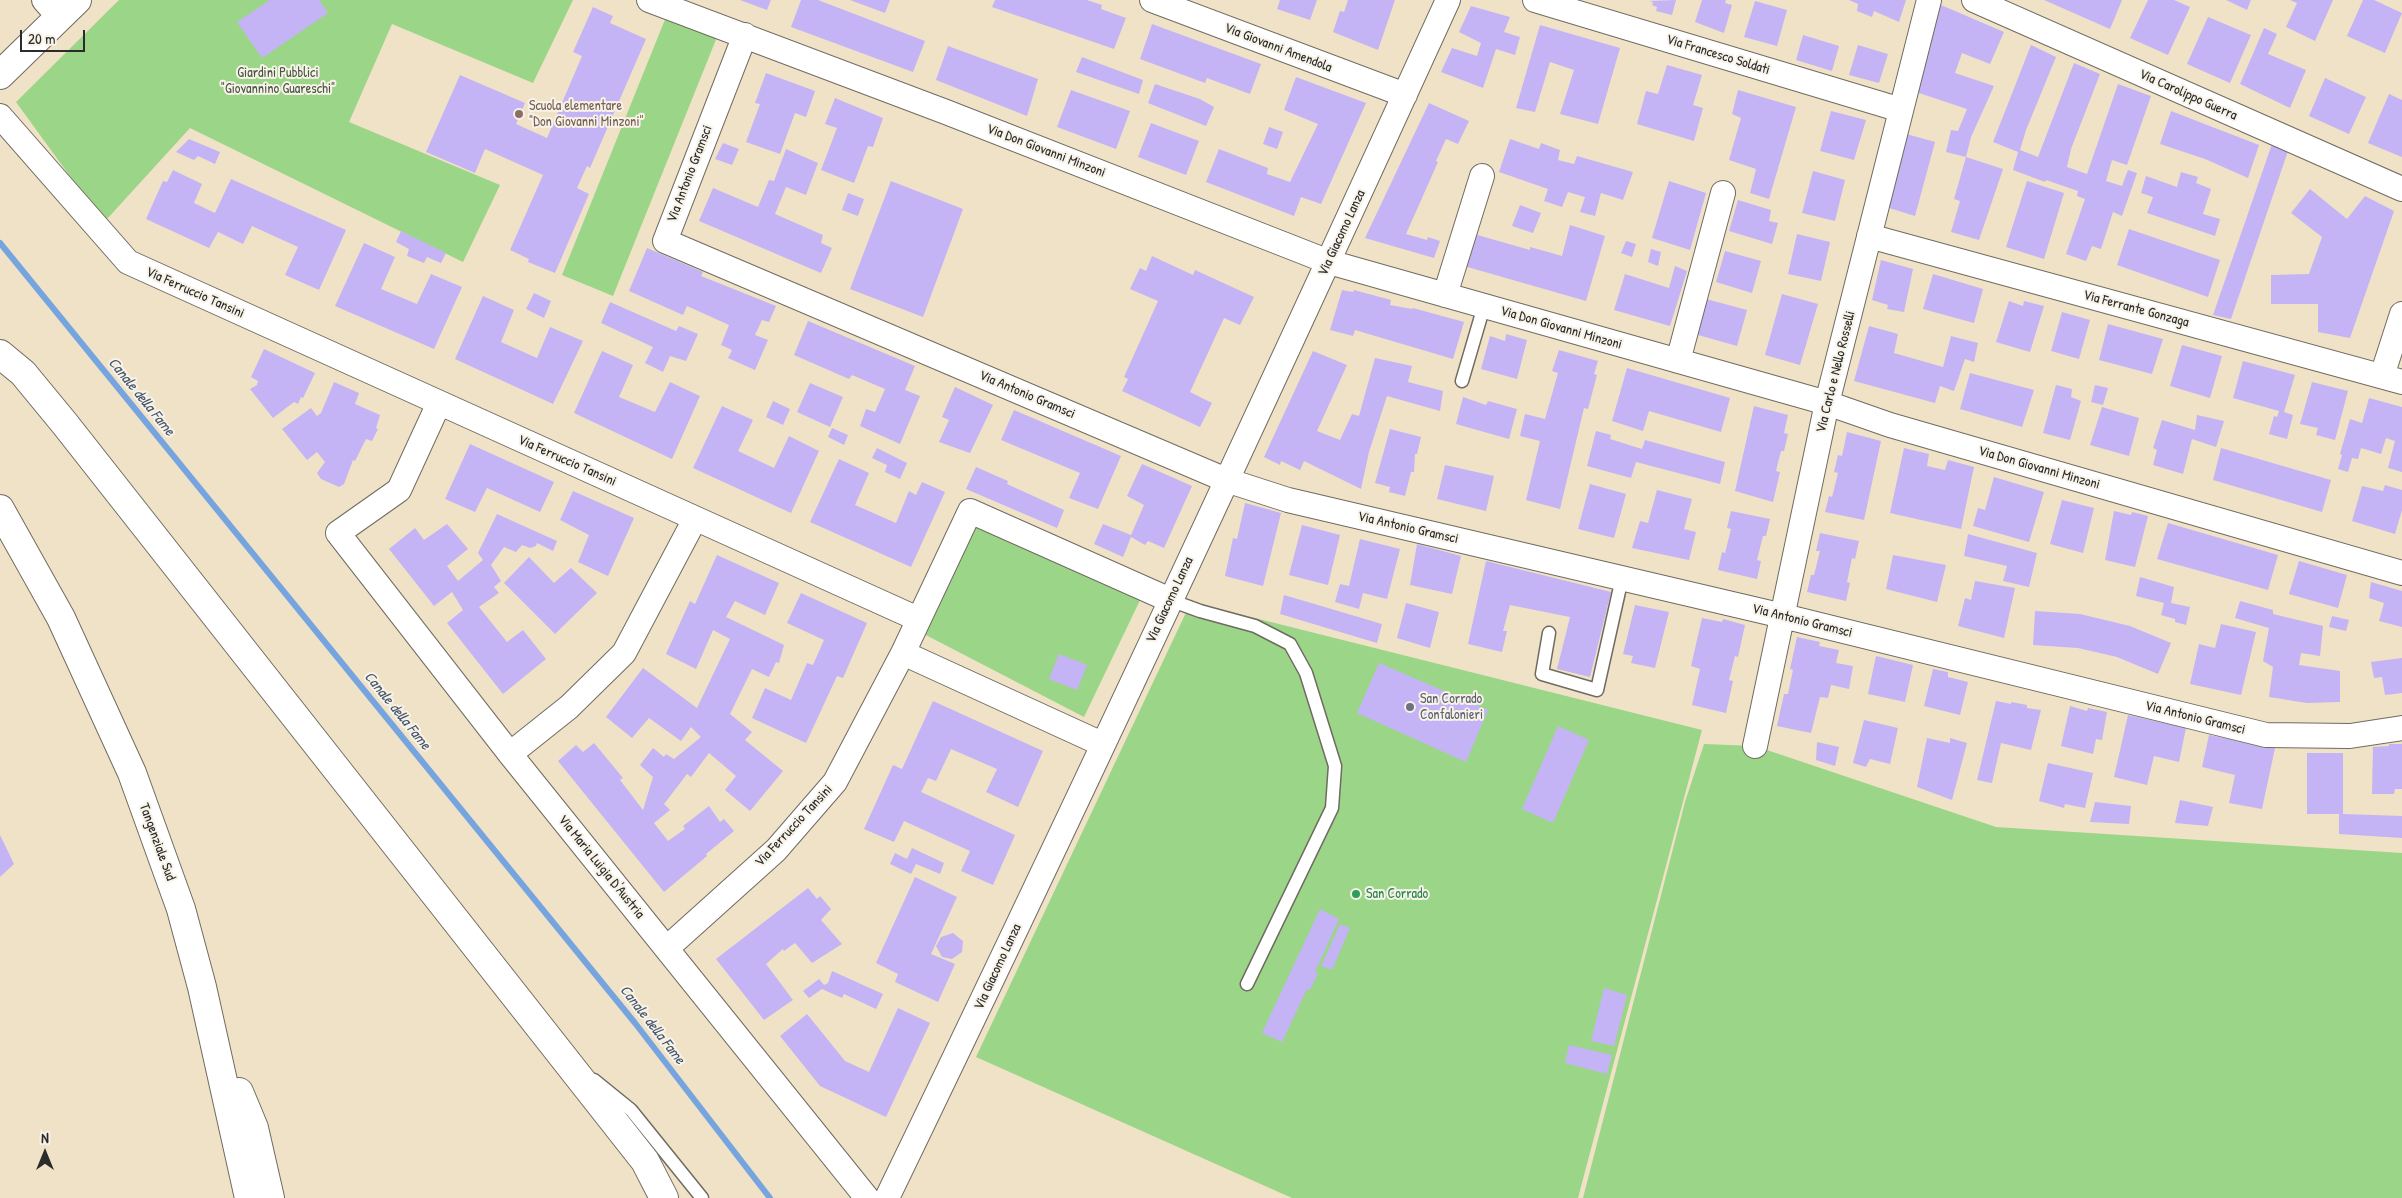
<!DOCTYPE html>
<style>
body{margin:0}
#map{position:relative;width:2402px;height:1198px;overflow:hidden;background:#f0e2c6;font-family:"Patrick Hand",sans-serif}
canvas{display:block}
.north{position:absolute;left:20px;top:1128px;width:50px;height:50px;-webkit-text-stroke:4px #f7f3e8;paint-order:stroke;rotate:0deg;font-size:14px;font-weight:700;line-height:20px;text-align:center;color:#2b2b2b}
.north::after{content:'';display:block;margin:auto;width:18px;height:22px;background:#2b2b2b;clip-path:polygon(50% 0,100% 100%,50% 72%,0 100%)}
.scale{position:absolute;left:20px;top:30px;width:65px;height:22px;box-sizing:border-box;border:2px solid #2b2b2b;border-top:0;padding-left:6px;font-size:15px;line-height:18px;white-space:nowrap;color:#2b2b2b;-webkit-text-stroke:4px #f7f3e8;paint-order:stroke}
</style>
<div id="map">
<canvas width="2402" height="1198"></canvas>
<div class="north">N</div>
<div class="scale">20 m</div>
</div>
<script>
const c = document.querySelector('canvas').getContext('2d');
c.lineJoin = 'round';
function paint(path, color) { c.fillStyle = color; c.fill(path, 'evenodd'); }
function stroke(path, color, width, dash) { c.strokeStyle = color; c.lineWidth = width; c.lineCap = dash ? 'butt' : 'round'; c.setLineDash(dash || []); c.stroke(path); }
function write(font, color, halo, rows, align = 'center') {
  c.font = font + ' "Patrick Hand",sans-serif'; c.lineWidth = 4; c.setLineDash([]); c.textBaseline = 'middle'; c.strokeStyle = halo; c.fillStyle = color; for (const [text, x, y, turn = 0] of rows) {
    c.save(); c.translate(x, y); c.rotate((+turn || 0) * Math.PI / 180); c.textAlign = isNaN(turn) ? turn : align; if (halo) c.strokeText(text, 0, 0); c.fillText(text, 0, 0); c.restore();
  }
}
paint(new Path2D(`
 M119,0H573L533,83L392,24L349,122L500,185L463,262L190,128L107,219L72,179L16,102Z
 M666,17L717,37L613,296L562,275Z
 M972,520L1143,594L1084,717L920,632Z
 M1191,602L1702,730L1578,1198H1292L976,1057Z
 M1704,744L1755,746L1996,827L2402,853V1198H1583L1685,802Z`), '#9bd588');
stroke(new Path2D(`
 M0,243L635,1023L770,1198`), '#76a4df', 6);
paint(new Path2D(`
 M270,0H319L328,13L262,58L237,22Z
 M740,0H771L767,10Z
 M801,0H818L925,41L913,72L791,27Z
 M850,0H890L885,13Z
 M995,0H1087L1102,5L1101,9L1126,18L1114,49L992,7Z
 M1280,0H1317L1310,20L1277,9Z
 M1348,0H1395L1378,50L1333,32L1340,11L1344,12Z
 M1676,0L1672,15L1656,11L1657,7L1652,5L1653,2L1649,1Z
 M1702,0H1726L1725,3L1732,5L1724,33L1695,22Z
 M1849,0H1906L1899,22L1874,11L1872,17L1857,11L1858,4Z
 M2044,0H2122L2110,29Z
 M2148,0H2174L2190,7L2168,55L2130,38Z
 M2226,0H2251L2247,10Z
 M2290,0H2333L2315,41L2286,27L2297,3Z
 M2363,0H2374L2402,13L2385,53L2347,36Z
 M1755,1L1787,10L1777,46L1744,37Z
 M1941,5L2004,32L1990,64L1962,53L1955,73L1994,86L1971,137L1966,157L1946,152L1951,130L1958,131L1967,109L1913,91Z
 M1471,6L1510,17L1504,32L1520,37L1515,55L1496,49L1483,88L1441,72L1452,48L1477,56L1481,43L1459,32Z
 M593,7L613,16L610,23L646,39L590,168L587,166L577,188L589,194L555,273L528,262L529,259L510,250L543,175L485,149L475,173L426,152L460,75L525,103L516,124L547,138L582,56L573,52Z
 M2208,17L2251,35L2230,83L2187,64Z
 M1152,24L1261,64L1250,94L1207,78L1205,83L1140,59Z
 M1540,25L1620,48L1598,124L1560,114L1574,70L1550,62L1535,112L1516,108Z
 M2264,28L2277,34L2268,54L2306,70L2290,108L2240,84Z
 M1803,35L1839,46L1832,71L1796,60Z
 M1858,45L1888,54L1879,83L1849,75Z
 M2031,45L2056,57L2026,130L2020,150L2038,157L2074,63L2100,74L2071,149L2067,167L2087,174L2118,84L2151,96L2127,165L2112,160L2106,181L2122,186L2128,170L2137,173L2122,216L2113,212L2101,249L2092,246L2086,261L2066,254L2085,199L2077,196L2078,191L2046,180L2045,182L2013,170L2018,152L1993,142Z
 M948,46L1038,79L1027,116L936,80Z
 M1082,57L1143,80L1139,94L1076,72Z
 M1667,65L1702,75L1693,105L1703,108L1694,141L1637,124L1646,91L1658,94Z
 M766,73L815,91L806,117L795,113L780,154L746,142L760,104L755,103Z
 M1296,77L1366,103L1321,204L1301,197L1294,216L1206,182L1219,149L1268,168L1267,174L1290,182L1318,124L1284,110Z
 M2325,78L2366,97L2349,134L2309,116Z
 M1155,84L1200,99L1214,107L1206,126L1148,103Z
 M1071,90L1130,111L1116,149L1057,127Z
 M1738,90L1796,107L1769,199L1750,193L1756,169L1729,160L1741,118L1732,114Z
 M2389,94L2402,100V157L2368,143Z
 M835,98L883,118L873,147L868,146L854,183L821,170L837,128L825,124Z
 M1429,103L1469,121L1458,144L1446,139L1436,161L1438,162L1406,234L1427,240L1428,237L1440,241L1434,258L1365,238Z
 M1831,111L1866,120L1854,160L1820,151Z
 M2171,111L2259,145L2248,178L2205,159L2160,144Z
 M1151,123L1199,141L1186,175L1138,157Z
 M1269,127L1283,132L1277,149L1263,144Z
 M1903,133L1935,142L1915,216L1886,207Z
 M189,139L220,152L215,164L198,156L194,160L176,152Z
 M1510,139L1539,149L1541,143L1560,150L1558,160L1574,164L1577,156L1633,172L1623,200L1601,193L1595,216L1580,212L1585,197L1568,192L1562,207L1544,201L1548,189L1499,172Z
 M2273,141L2289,148L2231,319L2213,315Z
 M723,143L739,149L732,165L715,159Z
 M786,149L818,163L806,195L786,187L775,214L823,235L821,243L832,248L821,273L699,221L713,188L758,207L769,180L774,181Z
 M1966,157L2003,169L1979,240L1951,232L1960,201L1954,199Z
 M173,170L202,184L194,203L215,213L231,179L346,230L319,290L285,275L298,247L252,226L243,244L218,232L209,248L146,219L163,181L167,182Z
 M1813,171L1845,180L1835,221L1802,213Z
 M2181,172L2198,177L2196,183L2211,189L2203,214L2220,219L2215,236L2147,213L2153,197L2141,193L2146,176L2177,187Z
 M891,181L963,209L923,317L850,289Z
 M1669,181L1706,193L1690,250L1652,238Z
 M2027,181L2064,193L2044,259L2006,247Z
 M2310,189L2347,219L2365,196L2394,211L2350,338L2318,332V304H2271V275L2309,274L2322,237L2291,213Z
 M848,193L864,199L858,216L842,210Z
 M1738,200L1771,210L1769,221L1778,223L1772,244L1729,231Z
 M1520,205L1541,213L1533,233L1512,226Z
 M1570,225L1605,236L1586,301L1464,266L1474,234L1530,250V247L1562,256Z
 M2129,229L2220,260L2208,297L2117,265Z
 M401,231L446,253L441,263L427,257L424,263L407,256L409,249L396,242Z
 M1797,234L1830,242L1821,281L1788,274Z
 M1626,241L1636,244L1632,257L1621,253Z
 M364,243L395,257L381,289L417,304L431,274L462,287L434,349L335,306Z
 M647,248L703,272L701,276L776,306L769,322L762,320L755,335L768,340L755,370L728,358L732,350L721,345L729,325L687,306L683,315L629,291Z
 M1651,249L1661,252L1658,266L1648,262Z
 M1725,251L1761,261L1752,293L1716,282Z
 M1152,256L1193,275L1195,270L1254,297L1240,325L1224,318L1190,392L1212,403L1200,427L1122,391L1128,379L1124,377L1158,301L1130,289L1140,268L1146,271Z
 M1881,260L1913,269L1904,312L1887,309L1888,305L1872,300Z
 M1675,266L1687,271L1670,326L1614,310L1625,274L1669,288Z
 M1933,274L1983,289L1974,323L1923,309Z
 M1342,290L1353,292L1354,290L1391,300L1390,305L1412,309L1413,308L1464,322L1453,359L1355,330L1353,336L1330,330Z
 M534,293L551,301L544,318L526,309Z
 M1782,294L1818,304L1800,365L1765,355Z
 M483,296L514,310L501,342L537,358L550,327L583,341L553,404L455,359Z
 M1706,299L1747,310L1737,346L1698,335Z
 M2009,301L2023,306L2024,301L2044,306L2030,352L1996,342Z
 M610,302L676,331L679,326L698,334L686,361L670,356L663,372L645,363L653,347L601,323Z
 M2062,312L2090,320L2079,359L2051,351Z
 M808,321L915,366L905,390L920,396L900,444L860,426L866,409L875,412L885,389L852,375L849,379L794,355Z
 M2108,324L2163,339L2152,374L2099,360Z
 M1869,326L1898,334L1894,353L1943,367L1951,336L1978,343L1974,362L1965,359L1954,391L1940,386L1935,403L1854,381Z
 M1506,334L1527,340L1517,379L1481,369L1490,336L1505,341Z
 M2182,345L2222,356L2210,398L2170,386Z
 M264,349L315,373L303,398L301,397L298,404L294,402L273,418L250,389L257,385L258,381L251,377Z
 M1559,350L1598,361L1594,374L1597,375L1588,409L1584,408L1560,509L1526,500L1540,441L1520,436L1525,414L1545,419L1558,373L1552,371Z
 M602,351L633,365L619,397L655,412L670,382L700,396L672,459L574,413Z
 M1313,351L1347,365L1317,431L1340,440L1352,414L1359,416L1375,358L1412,366L1408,382L1443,391L1440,411L1387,396L1369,452L1361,489L1304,461L1300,470L1281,461L1280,465L1264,457Z
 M2243,361L2295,375L2284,412L2293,415L2287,439L2269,434L2274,416L2277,417L2279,411L2233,398Z
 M1627,368L1730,398L1721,432L1649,411L1643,431L1612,421Z
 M1970,373L2034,390L2022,427L1960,409Z
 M334,382L359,393L355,404L380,415L376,428L378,429L372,441L366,439L355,461L353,460L344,484L339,487L321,479L317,473L325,462L317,452L307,460L282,429L311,408L317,416L321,413Z
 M2312,382L2348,391L2335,440L2316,435L2318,428L2300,424Z
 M810,383L843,397L830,427L797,412Z
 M2056,385L2072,389L2071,397L2081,401L2070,440L2043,433Z
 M2095,385L2108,388L2103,405L2091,402Z
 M955,387L993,405L970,453L939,442L949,420L942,417Z
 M1463,397L1486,405L1488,401L1517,409L1509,439L1456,424Z
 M2369,398L2402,407V472L2388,468L2395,441L2386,438L2381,454L2361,448L2358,459L2352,458L2348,472L2338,469L2342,455L2340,454L2350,419L2362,423Z
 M773,401L790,409L783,425L766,417Z
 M722,406L753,420L738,451L774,468L789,436L819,451L791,513L693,468Z
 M1754,406L1788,415L1784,433L1788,434L1784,451H1781L1776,471L1780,472L1773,502L1735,491Z
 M2102,407L2139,418L2129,456L2090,445Z
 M1014,410L1121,456L1098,509L1069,498L1080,473L1001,440Z
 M2197,415L2224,421L2216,447L2192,439L2183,474L2153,465L2157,450L2153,448L2162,420L2195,430Z
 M832,428L848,435L844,445L828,437Z
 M1390,429L1421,437L1417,454H1415L1414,472H1411L1405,496L1389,492L1390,487L1375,483Z
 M1596,431L1611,435L1610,439L1642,449L1645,440L1725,462L1720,484L1636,462L1631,478L1587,466Z
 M1847,432L1881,441L1864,520L1825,512L1829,496L1832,497L1838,473L1834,472L1838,455L1842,456Z
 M470,444L554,482L540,512L487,488L475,512L445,499Z
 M877,448L907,463L900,479L885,472L887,465L872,458Z
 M1904,448L1929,454L1927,466L1945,470L1948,460L1974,467L1961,529L1890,513Z
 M2221,448L2331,480L2322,512L2213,480Z
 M839,459L869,473L855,505L896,523L909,491L916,495L922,482L945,492L911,567L810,522Z
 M1142,464L1192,486L1164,548L1148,541L1145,545L1131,537L1123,557L1094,544L1103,524L1131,535L1144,505L1127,496Z
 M1445,465L1494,476L1486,511L1437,499Z
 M976,467L1008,481L1007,484L1064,510L1057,528L966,489Z
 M1994,477L2044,492L2029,542L1973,526L1978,508L1985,510Z
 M1590,484L1626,494L1614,538L1578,529Z
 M2385,485L2402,490V510L2395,534L2352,521L2362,486L2383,491Z
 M1657,490L1692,499L1684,529L1696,532L1689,560L1632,548L1640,521L1648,523Z
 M573,491L634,518L608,576L578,562L589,535L560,520Z
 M2062,500L2094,508L2083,553L2050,544Z
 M1245,503L1281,513L1263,586L1225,576L1233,538L1237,539Z
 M1731,511L1770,519L1766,536H1763L1757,560L1761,561L1757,579L1718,570L1722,552L1725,553L1731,529L1727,528Z
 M2114,511L2131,515L2132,512L2148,516L2135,567L2105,560Z
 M497,514L557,541L553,551L537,543L536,546L530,548L522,545L516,552L504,547L491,565L501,581L494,587L499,593L479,607L507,642L523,630L546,659L503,694L447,623L463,610L452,592L434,606L389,549L415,528L424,540L447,524L468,549L447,566L458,581L483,560L478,553Z
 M2168,523L2278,555L2268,590L2157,559Z
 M1302,525L1340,535L1328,585L1289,575Z
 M1820,533L1859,541L1855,559L1852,558L1847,582L1850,583L1846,601L1807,592L1811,575H1814L1820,551H1816Z
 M1968,534L2037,553L2029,587L2003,581L2007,566L1964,556Z
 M1360,539L1400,549L1387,599L1363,593L1359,609L1335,602L1340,584L1349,586Z
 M1417,544L1461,556L1452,594L1410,585Z
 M717,555L779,583L765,615L735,601L726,617L784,645L779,663L776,662L769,677L752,669L730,714L752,732L745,740L783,771L750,811L725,790L736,776L709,753L691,777L687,774L664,804L670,810L654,823L668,841L685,829L683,826L709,806L720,822L724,819L734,831L706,854L707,856L664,892L558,761L576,745L583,752L594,743L623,778L620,780L643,810L653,777L640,765L653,748L664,757L666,754L674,759L701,737L691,727L681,741L649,718L632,738L606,717L643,668L697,708L730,639L713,630L696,669L666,654L690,601L695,604Z
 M1893,555L1946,565L1937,602L1886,589Z
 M529,557L554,583L571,568L597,593L555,634L504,583Z
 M1486,561L1611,592L1590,677L1557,669L1570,617L1510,605L1503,631H1507L1502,652L1468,644Z
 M2299,561L2347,575L2338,608L2289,594Z
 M2140,577L2174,587L2171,603L2190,607L2186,625L2175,622V619L2161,615L2164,603L2136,596Z
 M1975,581L2015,588L2004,638L1958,626L1965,598L1971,600Z
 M2371,582L2402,591V627L2379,621L2384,603L2369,598Z
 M801,593L867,623L843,678L837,676L806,743L752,718L765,688L791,700L807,663L813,665L824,640L787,623Z
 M1284,595L1382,624L1377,643L1280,614Z
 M2240,601L2273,610V614L2323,626L2320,656L2301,653L2299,665L2340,671V702L2307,703L2269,697L2273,667L2263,661L2269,628L2235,618Z
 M1406,603L1439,612L1430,648L1397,638Z
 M1635,605L1669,612L1655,668L1631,663L1633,656L1623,654Z
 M2035,611L2080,614L2130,626L2171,643L2158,674L2117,657L2078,648L2033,645Z
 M2332,616L2349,620L2346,631L2329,627Z
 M1702,618L1722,622L1723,619L1745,625L1738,657L1735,656L1729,680L1733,681L1726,713L1692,705L1700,669L1691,666Z
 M2221,624L2256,632L2241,695L2190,684L2199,644L2215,648Z
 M1797,637L1820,642L1819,646L1839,650L1836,663L1853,666L1849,689L1831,685L1828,698L1820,697L1811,733L1777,726L1784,694H1788L1793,670L1790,669Z
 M1059,654L1087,665L1077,690L1049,679Z
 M1876,656L1913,665L1905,702L1868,694Z
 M2402,658V693L2385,695L2382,677L2374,678L2371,662Z
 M1379,663L1488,710L1466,762L1357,713Z
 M1933,669L1948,672V677L1968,682L1960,715L1924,706Z
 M933,701L1043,751L1018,807L986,792L997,769L951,749L936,781L928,778L921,792L1015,835L993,885L961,871L970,851L904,821L894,842L864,829L893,765L902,769Z
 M1996,701L2011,704V702L2027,705V708L2041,710L2031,750L2001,743L1992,783L1977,780Z
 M2070,706L2087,711L2088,708L2107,712L2102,740L2096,739L2093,754L2061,746Z
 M2128,715L2186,728L2179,762L2154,756L2147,785L2114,777Z
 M1864,720L1898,728L1890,764L1870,759L1866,767L1853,763Z
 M1558,726L1589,740L1553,823L1522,809Z
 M2209,735L2275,748L2262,809L2229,803L2235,775L2202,767Z
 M1927,738L1950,743V738L1967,743L1952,800L1917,787Z
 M1817,742L1839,747L1835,766L1816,760Z
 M2389,744H2402V789H2395L2394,794H2372L2373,747L2389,746Z
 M2307,753H2343V814L2402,816V838L2339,834V814H2307Z
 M2048,763L2093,773L2085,808L2065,804L2064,808L2039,801Z
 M2180,800L2213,807L2208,826L2175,823Z
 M2095,802L2131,806L2129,824L2090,822Z
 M0,835L14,864L0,877Z
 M912,848L944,863L940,874L916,864L911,874L890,864L895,853L907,859Z
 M915,877L957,897L931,954L955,964L938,1002L895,982L898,974L876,963Z
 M808,888L817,899L820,896L831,909L821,920L842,944L812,963L795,943L784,951L783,949L766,964L793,1000L764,1020L716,959Z
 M1320,909L1339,919L1315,972L1318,974L1309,991L1307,989L1282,1042L1262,1033Z
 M1340,924L1350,928L1332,970L1321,966Z
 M953,933L963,941L962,952L952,959L942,957L936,946L941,937Z
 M832,971L883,994L876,1009L844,994L842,998L822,989L809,998L803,991L819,979L824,985L828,983Z
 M1604,988L1627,995L1614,1046L1591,1041Z
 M898,1008L930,1023L886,1117L820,1086L780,1036L807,1014L845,1061L869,1072Z
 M1569,1045L1612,1055L1607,1074L1565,1063Z`), '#c4b4f5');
const service = new Path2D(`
 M1462,381L1484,306
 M1170,600L1200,611L1255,626L1290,644L1306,673L1335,766L1332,808L1247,984
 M1549,633L1542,674L1597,690L1622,578
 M594,1080L631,1110L702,1198`);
const minor = new Path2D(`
 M44,0L60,18
 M649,0L946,112L1329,262L1827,403L1890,425L2402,573
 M1152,0L1405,95
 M1535,0L1901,110
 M1974,0L2402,189
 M745,35L665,241L1226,480L1288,500L1783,616L2266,735L2350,736L2402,728
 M0,116L128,262L918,619
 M1869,236L2402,382
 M1445,295L1482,176
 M1678,361L1723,193
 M2382,376L2402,314
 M439,403L399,490L338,533L510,754L867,1198
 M903,653L1102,744
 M1755,746L1827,403L1929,0
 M510,754L569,707L624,653L695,519
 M667,948L776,850L835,782L903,653L970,511L1170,600
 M887,1198C1079,801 1265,401 1448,0`);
const secondary = new Path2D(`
 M0,75L77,0`);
const primary = new Path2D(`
 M0,354L23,373L65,424L619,1128L645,1161L664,1198
 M0,509L61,618L132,773L181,909L202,987L249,1198
 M239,1092L254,1128L270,1198`);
stroke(service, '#706b61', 15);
stroke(minor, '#706b61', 26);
stroke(secondary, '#706b61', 30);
stroke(primary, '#706b61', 30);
stroke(service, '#fff', 12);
stroke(minor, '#fff', 24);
stroke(secondary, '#fff', 28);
stroke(primary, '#fff', 28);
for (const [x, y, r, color] of [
 [519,114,5,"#8d6e63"],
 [1410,707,5,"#6b7280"],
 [1356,894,5,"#2e9e5b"]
]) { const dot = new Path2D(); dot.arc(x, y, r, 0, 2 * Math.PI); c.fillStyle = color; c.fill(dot); stroke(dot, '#f7f3e8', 2); }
write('14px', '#2b2b2b', '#f7f3e8', [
 ["Via Giovanni Amendola",1278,48,21],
 ["Via Francesco Soldati",1718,55,17],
 ["Via Carolippo Guerra",2188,95,24],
 ["Via Don Giovanni Minzoni",1046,151,21],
 ["Via Antonio Gramsci",690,174,-69],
 ["Via Giacomo Lanza",1342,233,-65],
 ["Via Ferruccio Tansini",195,293,24],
 ["Via Ferrante Gonzaga",2136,309,15],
 ["Via Don Giovanni Minzoni",1561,328,16],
 ["Via Carlo e Nello Rosselli",1836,372,-76],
 ["Via Antonio Gramsci",1027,395,23],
 ["Via Ferruccio Tansini",567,461,24],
 ["Via Don Giovanni Minzoni",2039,468,16],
 ["Via Antonio Gramsci",1408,528,13],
 ["Via Giacomo Lanza",1170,600,-65],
 ["Via Antonio Gramsci",1802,621,14],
 ["Via Antonio Gramsci",2195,718,14],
 ["Via Ferruccio Tansini",794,826,-47],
 ["Tangenziale Sud",157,842,70],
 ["Via Maria Luigia D'Austria",601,867,51],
 ["Via Giacomo Lanza",998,967,-65]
]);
write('14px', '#475642', '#f7f3e8', [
 ["Giardini Pubblici",278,73],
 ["\"Giovannino Guareschi\"",278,89]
]);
write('14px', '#785e54', '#f7f3e8', [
 ["Scuola elementare",529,106],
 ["\"Don Giovanni Minzoni\"",529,122]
], 'left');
write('14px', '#5b616d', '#f7f3e8', [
 ["San Corrado",1420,699],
 ["Confalonieri",1420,715]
], 'left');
write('14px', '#27864d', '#f7f3e8', [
 ["San Corrado",1366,894]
], 'left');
write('italic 15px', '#45556a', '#f7f3e8', [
 ["Canale della Fame",141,397,51],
 ["Canale della Fame",397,711,51],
 ["Canale della Fame",652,1025,52]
]);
</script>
